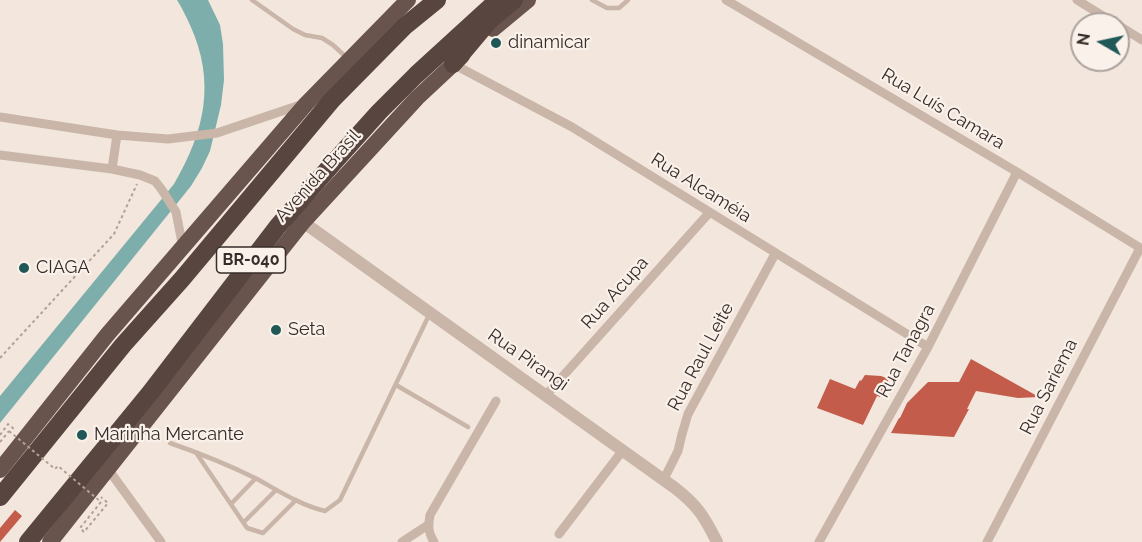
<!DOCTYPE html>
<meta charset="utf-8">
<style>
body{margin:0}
#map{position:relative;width:1142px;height:542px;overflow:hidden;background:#f2e6dd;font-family:Raleway,sans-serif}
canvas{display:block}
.north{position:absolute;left:1070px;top:12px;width:60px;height:60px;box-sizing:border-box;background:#f9f1ea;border:2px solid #aba29d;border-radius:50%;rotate:279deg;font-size:16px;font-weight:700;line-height:24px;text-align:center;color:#372c29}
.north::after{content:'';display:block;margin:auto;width:21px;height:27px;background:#1f5857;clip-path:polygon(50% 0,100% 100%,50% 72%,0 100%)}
</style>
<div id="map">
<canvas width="1142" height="542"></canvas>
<div class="north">N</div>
</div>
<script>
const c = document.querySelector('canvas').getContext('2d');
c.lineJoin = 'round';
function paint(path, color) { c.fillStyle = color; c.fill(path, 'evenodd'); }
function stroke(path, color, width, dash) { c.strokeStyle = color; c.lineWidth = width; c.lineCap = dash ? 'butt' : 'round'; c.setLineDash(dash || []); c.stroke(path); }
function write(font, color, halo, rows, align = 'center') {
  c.font = font + ' Raleway,sans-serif'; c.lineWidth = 4.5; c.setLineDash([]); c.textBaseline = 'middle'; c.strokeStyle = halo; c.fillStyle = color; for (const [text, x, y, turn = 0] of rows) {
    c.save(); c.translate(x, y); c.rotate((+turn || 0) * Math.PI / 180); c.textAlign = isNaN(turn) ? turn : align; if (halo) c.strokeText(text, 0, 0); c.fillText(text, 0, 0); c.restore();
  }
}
paint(new Path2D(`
 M177,0H208L220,25L223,44L224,80L221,105L210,151L202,168L191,186L0,423V396L174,184C205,131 216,82 190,25C186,16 182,8 177,0Z`), '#7daeac');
paint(new Path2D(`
 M971,359L1039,397L1018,398L976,391L967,409H969L954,437L891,433L899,418H900L907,403L928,382H959Z
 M865,375L881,376L889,379L880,397L877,396L863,425L817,408L830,379L855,389L860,380L861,381Z
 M15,510L22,516L0,542V528Z`), '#c35c4a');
stroke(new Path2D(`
 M0,358L114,234L137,184
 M0,435L8,424L14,429
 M0,442L9,431
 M101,502L80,528L84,532L108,503L101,497`), '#b69f93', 2, [3, 3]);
stroke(new Path2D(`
 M252,0L293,29L305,35L322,38L333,45L347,58
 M592,0L607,8H619L628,0
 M396,385L468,427
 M170,443C199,453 229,465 257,479C279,491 300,505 325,511L340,500L430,313
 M197,454L247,528L263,533L296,500
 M231,504L255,479
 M244,522L276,490`), '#cab5a9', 4.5);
stroke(new Path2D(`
 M726,0L1017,172L1142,249
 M1077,0L1116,24
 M1118,25L1142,40
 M453,64L572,127L928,347
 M0,117L117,135L168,139L217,133L303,104
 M0,155L112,169L140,175L155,181L162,190L176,212L183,248
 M112,169L117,135
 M546,395L709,213
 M108,469L161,542
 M664,479L678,451L682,434L688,414L775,254
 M559,534L623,450
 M402,542L428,525
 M434,542C428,532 428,526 430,515L496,401
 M819,542L928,347L1017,172
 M987,542L1140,248`), '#cab5a9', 9);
stroke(new Path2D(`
 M303,222L675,488C698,506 704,516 717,542`), '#cab5a9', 12);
stroke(new Path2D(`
 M493,29L528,0
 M0,470L107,335L306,104L408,0
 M50,542L303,222L417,98L462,56`), '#68544d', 16);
stroke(new Path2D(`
 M453,64L490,20L514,0
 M0,497L123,345L182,279L332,100L405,26L437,0
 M28,542L150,393L278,226L335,161L379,112L416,75L498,0`), '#584540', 18);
stroke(new Path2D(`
 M9,431L55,469L58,466L101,502`), '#b69f93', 2, [3, 3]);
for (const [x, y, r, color] of [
 [496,43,6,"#1f5857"],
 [24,268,6,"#1f5857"],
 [276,330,6,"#1f5857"],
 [82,435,6,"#1f5857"]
]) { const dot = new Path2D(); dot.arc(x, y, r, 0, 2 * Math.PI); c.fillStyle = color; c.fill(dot); stroke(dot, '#f9f1ea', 2); }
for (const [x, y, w] of [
 [251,260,69]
]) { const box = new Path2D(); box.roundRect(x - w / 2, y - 13, w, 26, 4.5); c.fillStyle = '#f9f1ea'; c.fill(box); stroke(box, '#372c29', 1.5); }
write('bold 16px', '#372c29', null, [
 ["BR-040",251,260]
]);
write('18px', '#372c29', '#f9f1ea', [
 ["dinamicar",508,43],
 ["CIAGA",36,268],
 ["Seta",288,330],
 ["Marinha Mercante",94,435]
], 'left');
write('18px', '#372c29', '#f9f1ea', [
 ["Rua Luís Camara",943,109,31],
 ["Avenida Brasil",318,176,-48],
 ["Rua Alcaméia",701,188,32],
 ["Rua Acupa",615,293,-48],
 ["Rua Tanagra",906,351,-62],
 ["Rua Raul Leite",701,357,-62],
 ["Rua Pirangi",528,360,35],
 ["Rua Sariema",1049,387,-63]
]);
</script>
